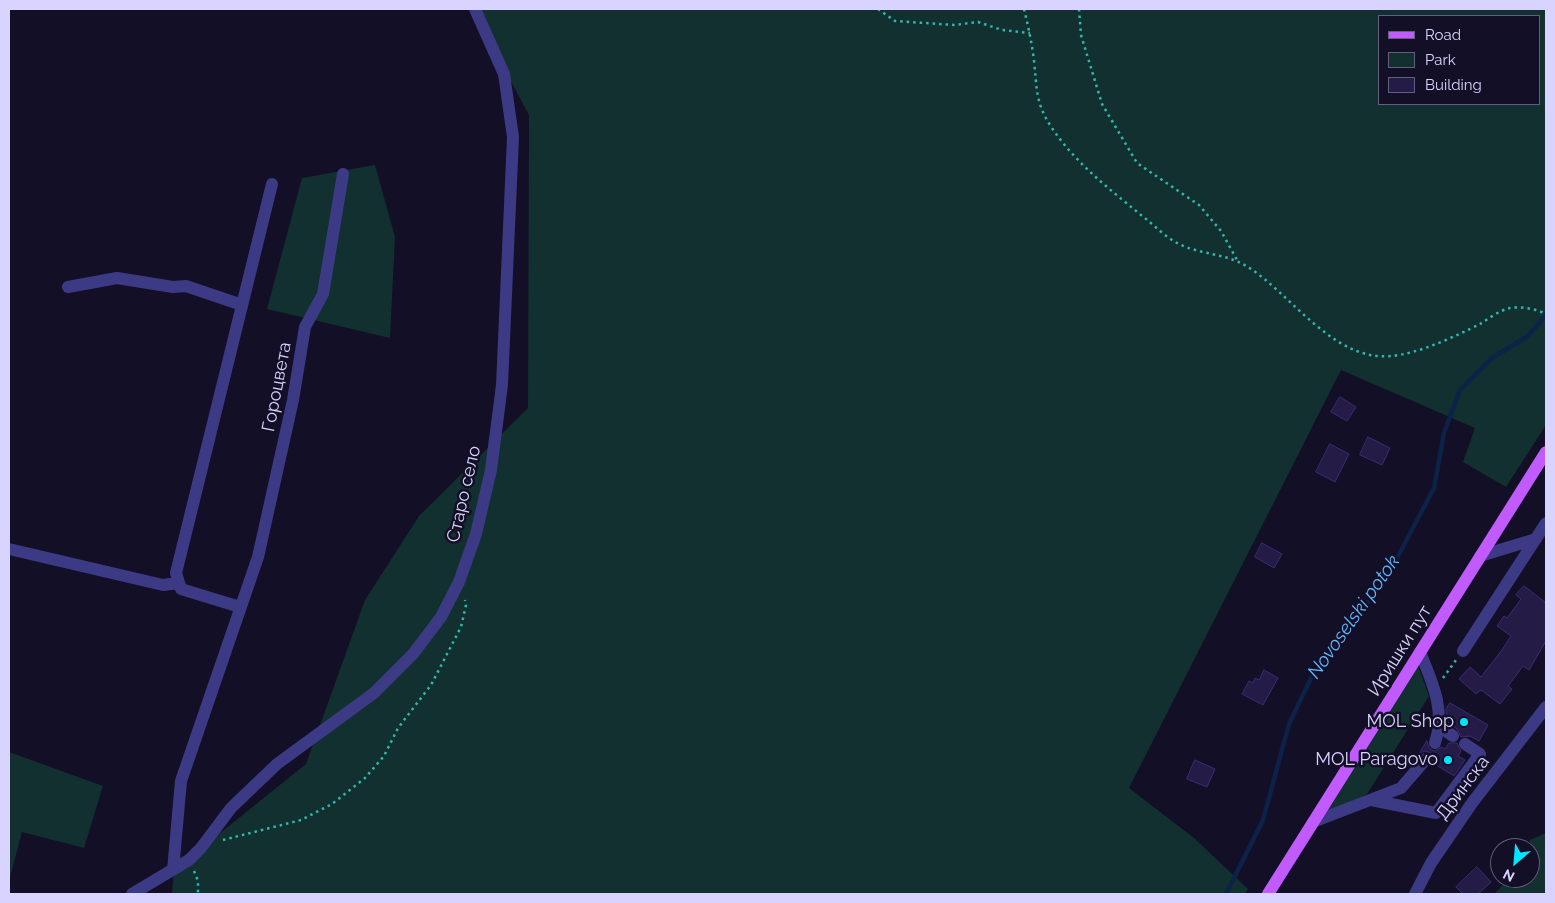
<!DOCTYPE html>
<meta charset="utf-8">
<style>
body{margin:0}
#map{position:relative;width:1555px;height:903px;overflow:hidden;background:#130f26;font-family:Raleway,sans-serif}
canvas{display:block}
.frame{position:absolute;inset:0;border:10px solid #d9d4ff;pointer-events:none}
.legend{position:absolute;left:1378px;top:15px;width:162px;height:90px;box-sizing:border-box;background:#130f26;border:1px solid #625e7d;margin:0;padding:6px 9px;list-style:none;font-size:15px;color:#d9d4ff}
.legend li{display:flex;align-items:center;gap:10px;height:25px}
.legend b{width:25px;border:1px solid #625e7d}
.north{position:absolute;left:1490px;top:838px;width:50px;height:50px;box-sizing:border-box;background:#130f26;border:1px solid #625e7d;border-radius:50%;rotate:207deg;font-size:14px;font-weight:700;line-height:20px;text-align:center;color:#d9d4ff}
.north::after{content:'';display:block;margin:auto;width:18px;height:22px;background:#00e5ff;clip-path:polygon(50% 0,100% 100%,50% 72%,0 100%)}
</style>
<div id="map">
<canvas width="1555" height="903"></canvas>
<div class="frame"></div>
<ul class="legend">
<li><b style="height:6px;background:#c25bff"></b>Road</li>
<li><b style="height:14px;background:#12302f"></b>Park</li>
<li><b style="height:14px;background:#241b47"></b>Building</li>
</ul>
<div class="north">N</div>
</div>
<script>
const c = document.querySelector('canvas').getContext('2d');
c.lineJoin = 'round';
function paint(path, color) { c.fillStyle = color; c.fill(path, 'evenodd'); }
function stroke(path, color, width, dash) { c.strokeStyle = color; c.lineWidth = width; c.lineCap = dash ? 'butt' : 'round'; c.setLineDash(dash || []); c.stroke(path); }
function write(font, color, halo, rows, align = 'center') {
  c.font = font + ' Raleway,sans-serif'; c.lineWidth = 5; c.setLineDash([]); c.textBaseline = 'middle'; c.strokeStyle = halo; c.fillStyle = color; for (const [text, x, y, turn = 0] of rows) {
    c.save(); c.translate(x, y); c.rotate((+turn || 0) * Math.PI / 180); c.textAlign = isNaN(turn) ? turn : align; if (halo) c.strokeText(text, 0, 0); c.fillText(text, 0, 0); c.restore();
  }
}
paint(new Path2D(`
 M472,9H1546V425L1506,487L1463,462L1475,428L1341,370L1129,788L1194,838L1248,889L1245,894H172L174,870L306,764L365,600L419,516L528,408L529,115ZM1379,16H1539V104H1379Z
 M375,165L395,237L390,338L267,309L302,178Z
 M1418,666L1429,696L1367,794L1323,816Z
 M9,752L103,786L84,848L22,832L9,881Z
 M1546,833V894H1494L1510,878H1530V840Z`), '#12302f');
stroke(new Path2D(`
 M1226,894L1263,820L1289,724L1312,676L1387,577L1434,488L1444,433L1460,390L1492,358L1528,336L1546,315`), '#0c2248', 4.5);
const building = new Path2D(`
 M1340,397L1356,407L1347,421L1331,412Z
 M1368,437L1390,448L1382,465L1360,455Z
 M1330,444L1349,454L1335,482L1316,472Z
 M1262,543L1282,554L1274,568L1255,557Z
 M1524,586L1546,603V641L1529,670L1523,666L1508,686L1512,689L1500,704L1481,690L1476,694L1459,679L1470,667L1481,677L1502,650L1511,636L1497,626L1504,616L1507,618L1521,599L1516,595Z
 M1264,670L1278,678L1263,705L1242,694L1249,681L1253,683L1255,678L1259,680Z
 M1450,703L1488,725L1479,741L1470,736L1461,737L1457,729L1447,722L1446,709Z
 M1427,741L1429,748L1434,751L1442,747L1445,749L1449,743H1457L1461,751L1458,756L1465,760L1454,776L1433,763L1434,757L1431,753L1424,751L1419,754Z
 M1195,760L1215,769L1207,787L1187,779Z
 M1477,867L1491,882L1478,894H1463L1456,887Z`);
paint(building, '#241b47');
stroke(building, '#3b2d73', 1);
stroke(new Path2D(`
 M878,9L895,21L954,25L978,22L1002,30L1030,33
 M1024,9C1028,26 1032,43 1034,61C1037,86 1035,102 1050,125C1074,162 1108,188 1141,215C1153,224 1164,236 1177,243C1200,255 1226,253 1248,267C1291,294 1334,362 1391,356C1418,354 1456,336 1480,324C1488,319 1500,310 1510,308C1521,306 1536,309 1546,314
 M1079,9L1081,35L1102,104L1137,163L1199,205L1221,231L1237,260
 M1443,678L1456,660
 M223,840L301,820L332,804L365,778L384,756L398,728L431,685L461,627L466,605L465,600
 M194,871L198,881V894`), '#2fb8b0', 2.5, [2.5, 4]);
stroke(new Path2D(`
 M68,287L117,278L173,287L186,286L242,305
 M9,549L163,585L178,583
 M1480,556L1536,539
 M240,607L181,589L176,573L272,184
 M1463,651L1546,523
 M1420,652C1432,682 1446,710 1435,743
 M1439,726L1453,736
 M1371,800L1436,813L1480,754L1465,744
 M1313,822L1401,788L1426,759
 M173,870L181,781L258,557L293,400L305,327L323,294L343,174
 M132,894L189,860L201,848L231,808L277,764L374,693L413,654L441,617L459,582L476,534L491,470L502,385L513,137L504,74L475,9
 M1415,894L1431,863L1472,803L1546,707`), '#3d3a85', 12);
stroke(new Path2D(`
 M1268,894L1546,452`), '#c25bff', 12);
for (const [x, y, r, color] of [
 [1464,722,5,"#00e5ff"],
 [1448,760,5,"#00e5ff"]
]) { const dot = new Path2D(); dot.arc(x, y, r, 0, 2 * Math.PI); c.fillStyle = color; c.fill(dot); stroke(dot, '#130f26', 2); }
write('18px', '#d9d4ff', '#130f26', [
 ["Гороцвета",277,387,-79],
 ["Старо село",464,494,-77],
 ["Иришки пут",1400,651,-58],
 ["Дринска",1463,788,-53]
]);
write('18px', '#d9d4ff', '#130f26', [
 ["MOL Shop",1454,722],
 ["MOL Paragovo",1438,760]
], 'right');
write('italic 19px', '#62b6ff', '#130f26', [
 ["Novoselski potok",1354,617,-55]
]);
</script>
